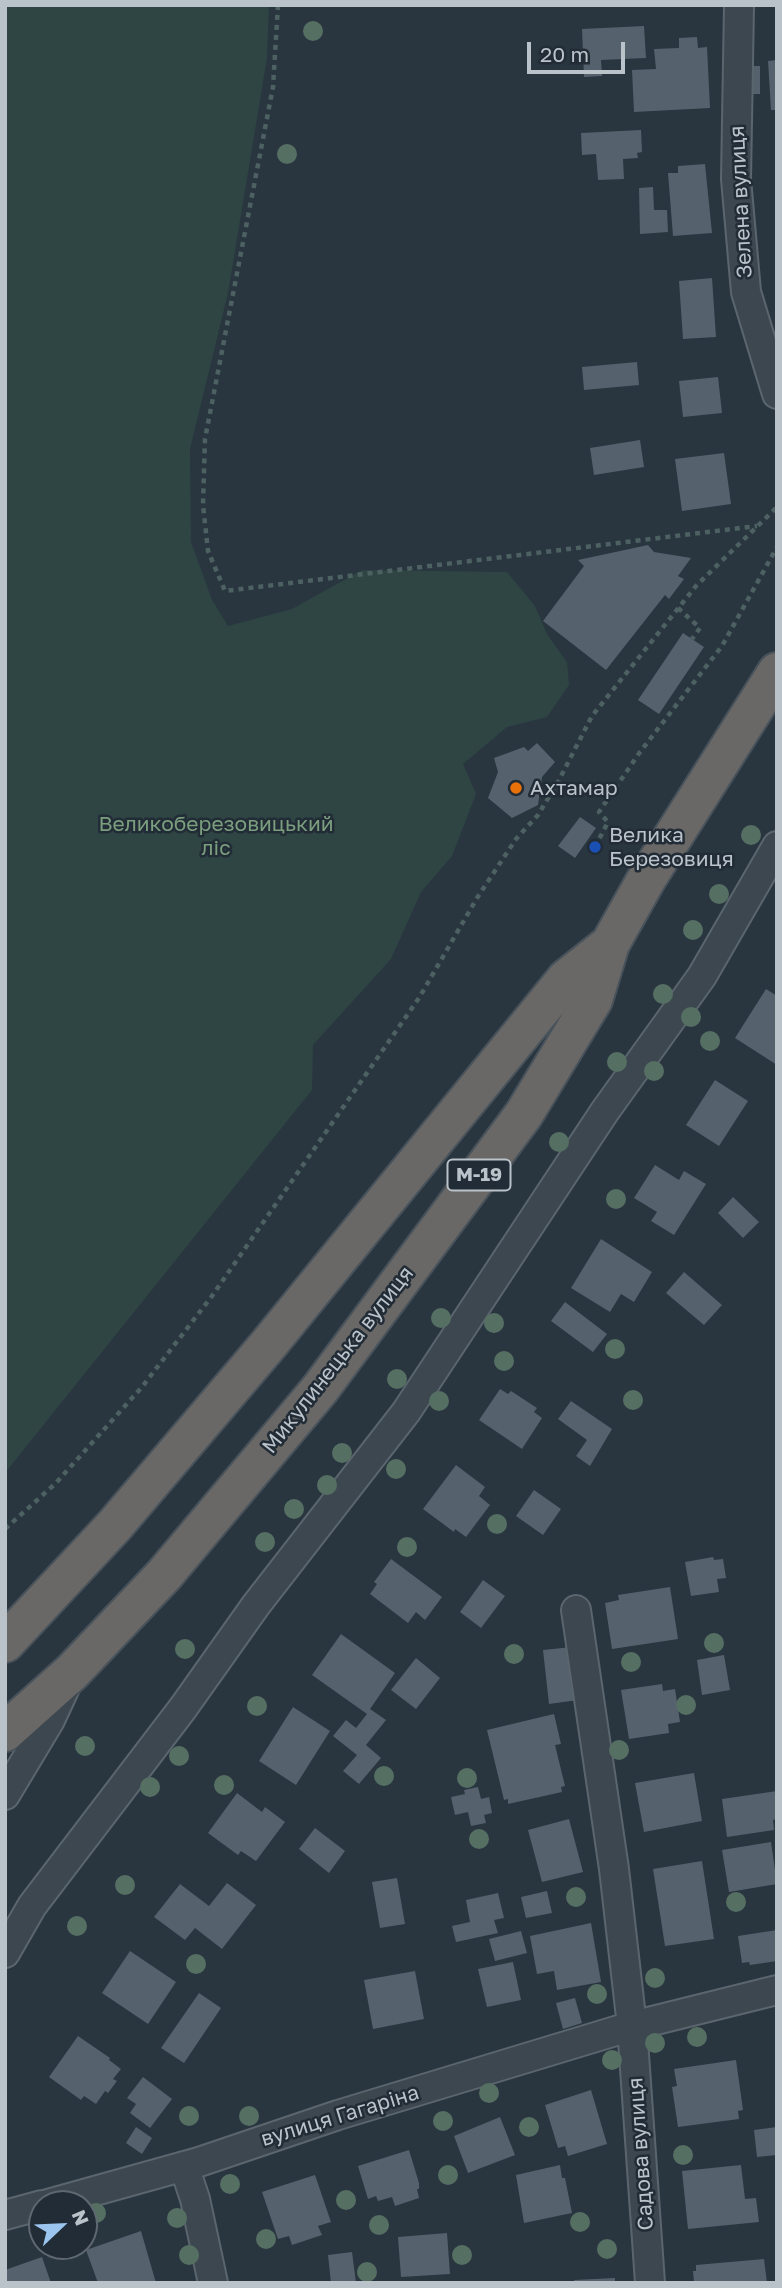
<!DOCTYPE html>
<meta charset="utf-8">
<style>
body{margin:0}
#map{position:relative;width:782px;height:2288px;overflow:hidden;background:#293640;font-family:"Golos Text",sans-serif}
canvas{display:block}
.frame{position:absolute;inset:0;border:7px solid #bac2ca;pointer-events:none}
.north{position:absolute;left:28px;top:2190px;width:70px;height:70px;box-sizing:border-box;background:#222c36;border:2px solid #5f6871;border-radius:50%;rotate:67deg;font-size:19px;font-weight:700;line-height:28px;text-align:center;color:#bac2ca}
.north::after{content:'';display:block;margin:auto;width:24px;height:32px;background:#9bc5ef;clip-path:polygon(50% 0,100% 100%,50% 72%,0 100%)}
.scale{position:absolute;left:527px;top:42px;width:98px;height:32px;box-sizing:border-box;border:4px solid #bac2ca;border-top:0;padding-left:9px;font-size:21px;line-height:24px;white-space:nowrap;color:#bac2ca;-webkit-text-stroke:5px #222c36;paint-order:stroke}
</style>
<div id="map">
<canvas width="782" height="2288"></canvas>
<div class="frame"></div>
<div class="north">N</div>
<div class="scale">20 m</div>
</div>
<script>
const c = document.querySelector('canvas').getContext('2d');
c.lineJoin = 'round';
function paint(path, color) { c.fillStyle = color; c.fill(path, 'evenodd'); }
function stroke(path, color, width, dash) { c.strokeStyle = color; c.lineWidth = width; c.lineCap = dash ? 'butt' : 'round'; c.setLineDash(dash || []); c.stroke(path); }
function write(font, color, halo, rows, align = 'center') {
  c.font = font + ' "Golos Text",sans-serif'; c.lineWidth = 5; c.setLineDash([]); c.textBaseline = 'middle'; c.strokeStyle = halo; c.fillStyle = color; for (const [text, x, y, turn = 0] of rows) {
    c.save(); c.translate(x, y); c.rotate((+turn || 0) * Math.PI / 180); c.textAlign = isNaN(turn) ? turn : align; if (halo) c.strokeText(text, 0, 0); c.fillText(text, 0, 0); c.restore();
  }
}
paint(new Path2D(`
 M5,5H269L267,58L228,293L190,449L191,542L212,600L228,626L292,609L362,570L507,572L535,606L547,634L567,662L569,685L547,717L507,727L463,764L476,794L452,856L421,892L391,959L313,1045L312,1090L5,1473Z`), '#2e4543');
paint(new Path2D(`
 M644,26L646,58L601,60L602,76L584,77L582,29Z
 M697,37L698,48L707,47L710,108L634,112L632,70L656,69L654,49L679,48V38Z
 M777,60V110H771L768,61Z
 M746,66H760V94H746Z
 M641,130L642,152L637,153L638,158L623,159L624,179L598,180L596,154L582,155L581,133Z
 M705,164L712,233L673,236L668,173H678V166Z
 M653,187L654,210H667L668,232L640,234L639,188Z
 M712,278L716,337L683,339L679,281Z
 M637,362L639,385L584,390L582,367Z
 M718,377L722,413L683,417L679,381Z
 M640,440L644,467L594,475L590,448Z
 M724,453L731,504L682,511L675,459Z
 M648,545L654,552L691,558L678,576L684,579L669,599L665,595L606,670L543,621L584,566L578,560Z
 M683,633L704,647L659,714L638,700Z
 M537,743L555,762L542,777L538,805L512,818L488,798L498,772L494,758L524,747L528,751Z
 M580,817L596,828L575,858L558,846Z
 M766,989L777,996V1065L735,1038Z
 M715,1080L748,1101L719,1146L686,1125Z
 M655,1165L679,1180L684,1171L706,1184L674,1235L651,1221L657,1212L634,1198Z
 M733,1197L759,1222L743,1238L718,1213Z
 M601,1239L652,1272L634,1302L621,1294L610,1312L571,1288Z
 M684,1272L722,1305L704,1325L666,1293Z
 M565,1302L607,1334L593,1352L551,1321Z
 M500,1389L508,1394L511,1391L537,1408L534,1412L542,1418L522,1449L479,1420Z
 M571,1401L612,1429L590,1466L576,1456L587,1440L558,1419Z
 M456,1465L485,1487L479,1496L490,1505L466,1537L455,1529L454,1532L423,1509Z
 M534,1490L561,1509L543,1535L516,1516Z
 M713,1557L714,1560L723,1559L726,1578L717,1579L719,1592L691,1596L685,1562Z
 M391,1559L442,1597L425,1620L416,1612L408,1623L370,1594L377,1584L374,1582Z
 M483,1580L505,1596L481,1628L460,1612Z
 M670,1587L678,1639L612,1649L605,1603L619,1600L618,1595Z
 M341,1634L395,1673L370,1709L386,1720L366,1745L381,1758L359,1784L343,1771L357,1755L333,1736L346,1720L356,1728L367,1714L312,1675Z
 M572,1647L578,1700L549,1704L543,1650Z
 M724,1655L730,1690L702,1695L697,1660Z
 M416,1658L440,1678L416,1709L391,1690Z
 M662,1684L663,1691L675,1689L680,1722L668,1724L669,1733L629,1739L621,1690Z
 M293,1707L330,1731L296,1785L259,1761Z
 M554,1714L561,1744L555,1745L565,1786L561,1787L562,1792L508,1804V1799L504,1800L487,1730Z
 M694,1773L702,1821L644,1832L635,1783Z
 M478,1787L481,1799L489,1797L492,1813L484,1815L486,1823L471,1826L468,1812L455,1815L451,1797L465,1794L464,1790Z
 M777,1791V1819L773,1820L774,1830L727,1837L722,1799Z
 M237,1793L262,1812L265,1807L285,1822L256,1861L241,1851L238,1855L208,1833Z
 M569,1819L583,1872L542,1882L528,1830Z
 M315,1828L345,1851L329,1873L299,1849Z
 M771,1842L777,1884L729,1892L722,1850Z
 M702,1861L714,1939L665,1946L653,1869Z
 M397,1878L405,1924L380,1928L372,1882Z
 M227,1883L256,1905L222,1949L195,1928L185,1940L154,1917L180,1884L209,1906Z
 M547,1891L552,1913L526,1918L521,1897Z
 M498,1893L504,1918L494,1920L498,1933L456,1942L452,1926L470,1922L466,1900Z
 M591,1923L601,1982L557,1990L554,1971L537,1974L530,1936Z
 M777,1930V1961L750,1965L749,1962L742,1963L738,1936Z
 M521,1931L527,1953L495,1961L489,1939Z
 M130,1951L176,1982L148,2024L102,1993Z
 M513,1962L521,2000L487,2007L478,1969Z
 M415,1971L424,2019L373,2029L364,1980Z
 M199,1993L221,2008L184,2063L161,2048Z
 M575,1998L582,2023L563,2029L556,2003Z
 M78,2036L110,2058L109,2060L121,2069L113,2079L117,2081L108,2093L105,2091L96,2104L84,2096L81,2100L49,2077Z
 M736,2060L743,2110L738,2111L739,2119L678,2127L672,2087L677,2086L674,2069Z
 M143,2077L172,2099L150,2128L130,2113L136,2104L127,2098Z
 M591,2090L607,2144L568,2156L565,2146L558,2148L545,2105Z
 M500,2117L515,2155L468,2173L454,2136Z
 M136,2127L152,2138L142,2154L126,2143Z
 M777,2127V2155L757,2157L754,2130Z
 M409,2150L419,2183V2189H417L419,2198L395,2206L392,2197L378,2201L376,2196L368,2199L358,2166Z
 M560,2165L562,2178H565L572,2213L524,2223L516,2175Z
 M741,2165L745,2199L756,2198L759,2222L688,2229L682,2171Z
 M315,2175L331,2222L318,2226L322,2235L292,2245L289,2236L278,2239L262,2192Z
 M141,2231L156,2283H98L86,2250Z
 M447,2233L450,2274L401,2277L398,2237Z
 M352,2252L356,2283H331L328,2255Z
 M42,2257L51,2283H5V2270Z
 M764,2259L767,2283H694L693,2271H696V2265Z
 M615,2278V2283H575L574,2280Z`), '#55616d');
const minor = new Path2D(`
 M739,5L736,179L746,292L777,394
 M576,1610L614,1869L632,2026L650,2283
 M5,1795L50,1720L68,1681
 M5,1953L32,1906L183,1708L256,1605L406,1412L605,1111L702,976L777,846
 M184,2166L195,2199L213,2283
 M48,2204L199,2162L338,2115L632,2026L777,1990
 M5,2215L42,2205`);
const trunk = new Path2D(`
 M5,1643L115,1525L268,1345L566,979L610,944
 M5,1732L72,1672L164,1575L320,1389L524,1114L593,1000L610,944L647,878L777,672`);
stroke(minor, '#5b656e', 32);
stroke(trunk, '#48525b', 42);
stroke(new Path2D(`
 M278,5L273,87L205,439L203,505L208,551L225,591L757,526
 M678,608L700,628L692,639
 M595,847L608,822L599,812L640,752L722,646L777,547
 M5,1529L56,1483L142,1387L212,1296L419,998L477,898L516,839L538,815L558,782L592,716L696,586L777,507`), '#4e6162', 4.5, [5, 5]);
stroke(minor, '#3d4750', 28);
stroke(trunk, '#696866', 38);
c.fillStyle = '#566f63';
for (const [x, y] of [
 [313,31],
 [287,154],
 [751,835],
 [719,894],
 [693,930],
 [663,994],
 [691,1017],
 [710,1041],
 [617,1062],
 [654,1071],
 [559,1142],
 [616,1199],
 [441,1318],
 [494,1323],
 [615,1349],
 [504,1361],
 [397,1379],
 [633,1400],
 [439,1401],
 [342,1453],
 [396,1469],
 [327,1485],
 [294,1509],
 [497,1524],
 [265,1542],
 [407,1547],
 [714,1643],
 [185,1649],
 [514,1654],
 [631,1662],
 [686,1705],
 [257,1706],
 [85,1746],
 [619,1750],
 [179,1756],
 [384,1776],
 [467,1778],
 [224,1785],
 [150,1787],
 [479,1839],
 [125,1885],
 [576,1897],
 [736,1902],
 [77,1926],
 [196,1964],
 [655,1978],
 [597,1994],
 [697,2037],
 [655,2043],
 [612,2060],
 [489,2093],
 [189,2116],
 [249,2116],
 [443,2121],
 [529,2127],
 [683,2155],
 [448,2175],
 [230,2184],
 [346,2200],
 [96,2213],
 [177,2218],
 [580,2222],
 [379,2225],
 [266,2239],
 [607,2249],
 [189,2255],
 [462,2255],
 [367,2272]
]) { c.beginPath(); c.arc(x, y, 10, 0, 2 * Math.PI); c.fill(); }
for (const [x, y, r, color] of [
 [516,788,7,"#e8710a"],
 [595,847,7,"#1a4fb4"]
]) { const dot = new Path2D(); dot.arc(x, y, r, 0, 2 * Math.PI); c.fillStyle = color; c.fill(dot); stroke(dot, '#222c36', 2.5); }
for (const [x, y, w] of [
 [479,1175,63]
]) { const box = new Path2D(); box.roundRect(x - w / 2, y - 15.5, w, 31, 5); c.fillStyle = '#222c36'; c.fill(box); stroke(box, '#bac2ca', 2); }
write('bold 19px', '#bac2ca', null, [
 ["М-19",479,1175]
]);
write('21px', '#bac2ca', '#222c36', [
 ["Зелена вулиця",741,202,-93],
 ["Микулинецька вулиця",338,1360,-52],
 ["вулиця Гагаріна",340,2116,-17],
 ["Садова вулиця",641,2154,-94]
]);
write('21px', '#bac2ca', '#222c36', [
 ["Ахтамар",530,788],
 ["Велика",609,835],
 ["Березовиця",609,859]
], 'left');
write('21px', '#7b9e7f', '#222c36', [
 ["Великоберезовицький",216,824],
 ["ліс",216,848]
]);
</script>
